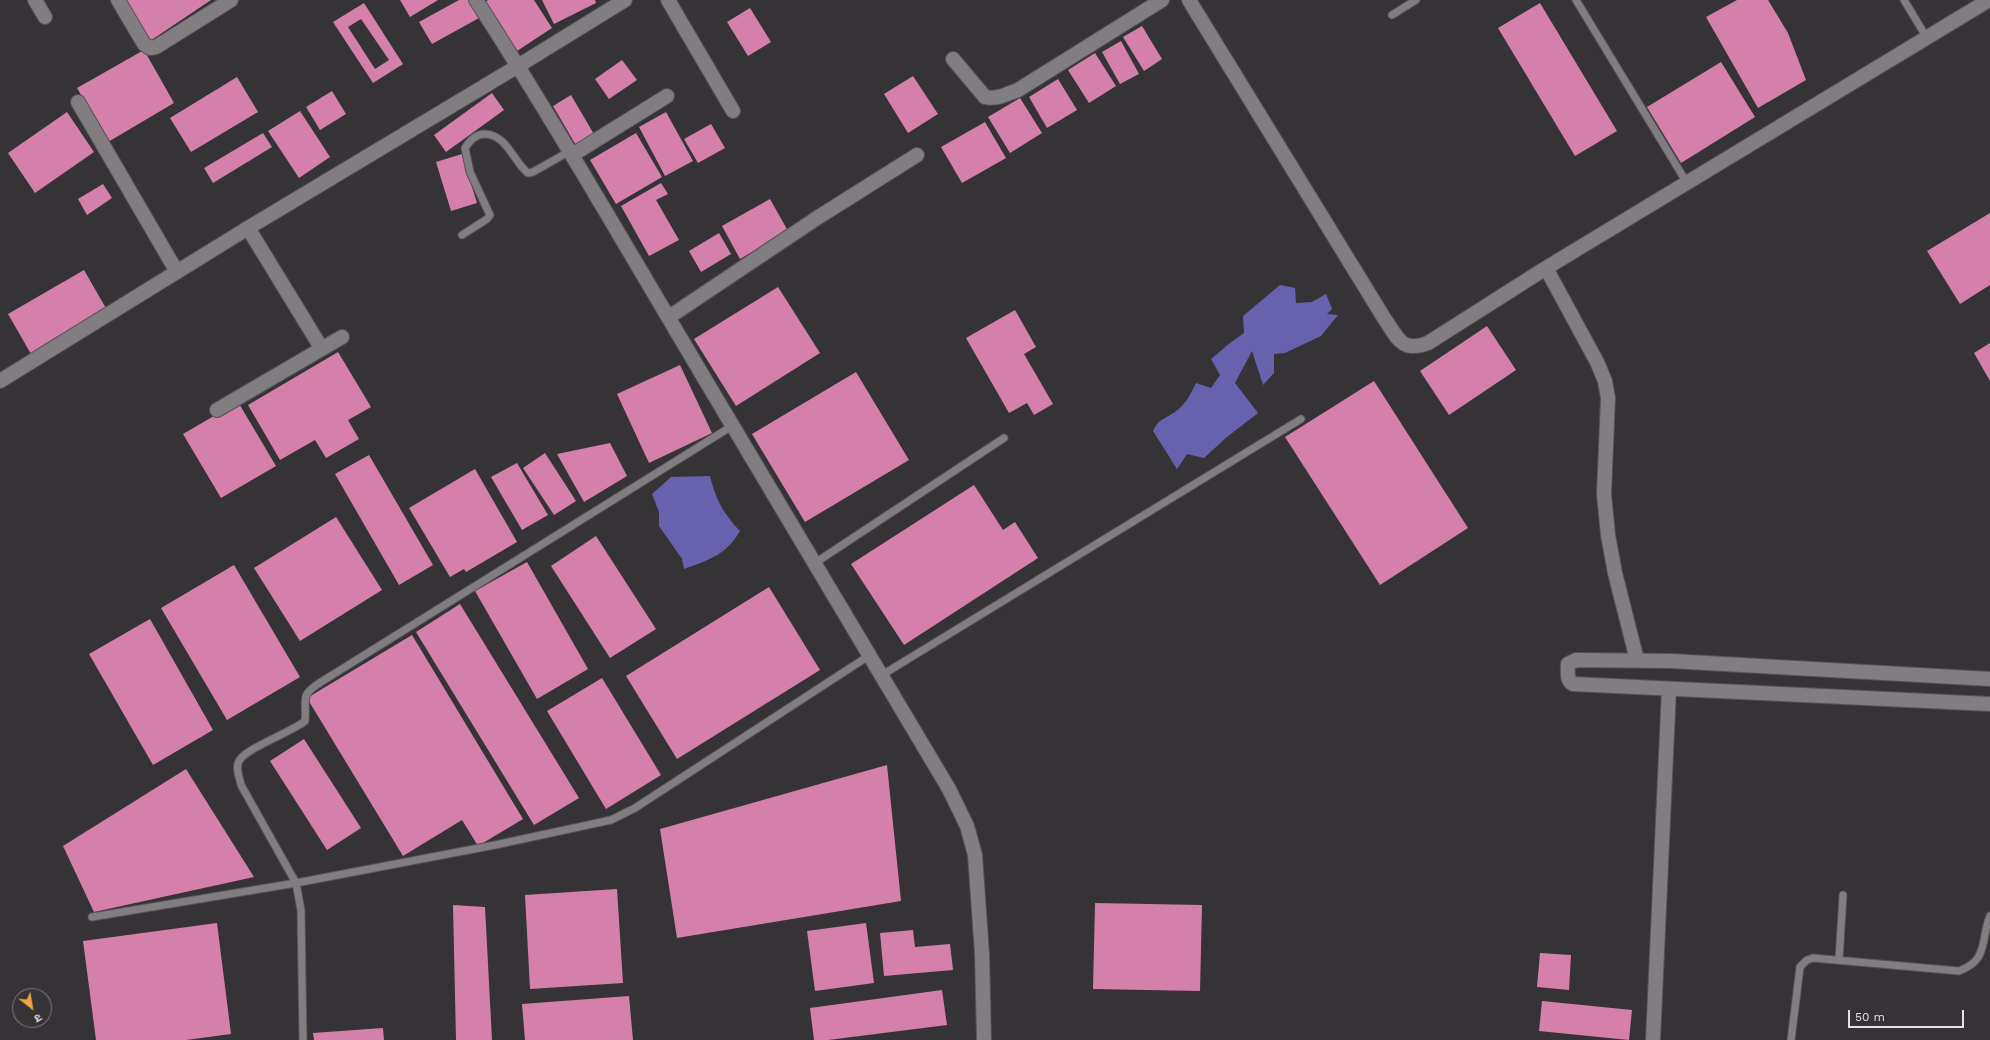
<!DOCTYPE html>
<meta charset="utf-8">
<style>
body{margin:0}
#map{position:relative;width:1990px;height:1040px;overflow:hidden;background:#363336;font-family:"Work Sans","Noto Sans Devanagari",sans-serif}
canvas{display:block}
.north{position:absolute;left:12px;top:988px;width:40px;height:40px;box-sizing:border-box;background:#363336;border:1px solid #7c797c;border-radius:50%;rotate:149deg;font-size:11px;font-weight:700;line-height:16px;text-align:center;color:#e5e3e5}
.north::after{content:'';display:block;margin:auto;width:14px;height:18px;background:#eea83c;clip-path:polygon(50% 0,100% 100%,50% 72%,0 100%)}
.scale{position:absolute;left:1848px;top:1010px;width:116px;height:18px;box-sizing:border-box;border:2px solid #e5e3e5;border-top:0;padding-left:5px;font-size:12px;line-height:14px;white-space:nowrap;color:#e5e3e5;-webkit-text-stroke:3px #363336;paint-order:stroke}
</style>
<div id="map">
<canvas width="1990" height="1040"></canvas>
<div class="north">उ</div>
<div class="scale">50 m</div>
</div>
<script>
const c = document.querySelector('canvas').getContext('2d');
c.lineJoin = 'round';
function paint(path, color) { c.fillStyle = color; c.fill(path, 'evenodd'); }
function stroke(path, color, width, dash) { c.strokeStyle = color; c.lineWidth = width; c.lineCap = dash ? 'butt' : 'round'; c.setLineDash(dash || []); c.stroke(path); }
paint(new Path2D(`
 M1280,285L1295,288L1296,303L1312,302L1326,294L1332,309L1327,314L1338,315L1321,336L1285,353L1274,354V373L1263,385L1252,351L1235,383L1258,413L1227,437L1204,458L1187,454L1177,469L1153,431C1159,418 1166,419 1176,411C1186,404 1191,393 1196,383L1211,388L1220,375L1211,359L1230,343L1244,333L1243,316Z
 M710,476C716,500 723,513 740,531C726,555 709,560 684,569L682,559L659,526V512L652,494L671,477Z`), '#6862ae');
paint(new Path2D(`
 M122,0H211L150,41Z
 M400,0H438L410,17Z
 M459,0H469L479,18L432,44L419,22Z
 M488,0H534L552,28L514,53L482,4Z
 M542,0H595L596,3L554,24Z
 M1737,0H1768L1788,33L1806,80L1758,108L1706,17Z
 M364,3L403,64L373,83L333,22ZM361,19L389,60L375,69L348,27Z
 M1540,3L1617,131L1575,156L1498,28Z
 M750,8L771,42L748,56L727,22Z
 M1142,26L1162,59L1144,71L1123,37Z
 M1121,41L1139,74L1120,84L1102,52Z
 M144,50L174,103L108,142L77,88Z
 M1095,53L1116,86L1089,103L1068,70Z
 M622,60L637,80L609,99L595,79Z
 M1721,62L1755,117L1681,163L1647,107Z
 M913,76L938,114L908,133L884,94Z
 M237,77L258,112L191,152L170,118Z
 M1058,79L1077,110L1047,128L1029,97Z
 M332,91L346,114L320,130L306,107Z
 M492,93L504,110L446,152L434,135Z
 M571,95L595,136L577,147L553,106Z
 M1020,98L1042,133L1010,153L988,117Z
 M300,111L330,157L299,178L268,131Z
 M67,112L94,152L35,193L8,153Z
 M666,112L693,161L665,176L639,127Z
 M985,122L1006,158L962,183L941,147Z
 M711,124L725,148L698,163L684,139Z
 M263,133L272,147L213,183L204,168Z
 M636,133L662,177L616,204L590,160Z
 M462,154L477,203L451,211L436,162Z
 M661,183L668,194L656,200L679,240L649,256L621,206Z
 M103,184L112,198L87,215L78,199Z
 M770,199L788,231L740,259L722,226Z
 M1990,213V285L1960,304L1927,251Z
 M719,233L731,254L701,272L689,251Z
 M84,270L107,310L31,354L8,314Z
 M778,287L820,353L736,406L694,339Z
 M1015,310L1036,347L1024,354L1053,404L1034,415L1027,403L1009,413L966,338Z
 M1487,326L1516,370L1449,415L1420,371Z
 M1990,343V381L1974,353Z
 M338,352L371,407L348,420L359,439L326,458L315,440L280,460L248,405Z
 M680,365L712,433L649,463L617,394Z
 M856,372L909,460L805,522L752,434Z
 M1374,381L1468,528L1380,585L1285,437Z
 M238,402L276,466L221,498L183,434Z
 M610,443L627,476L584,502L557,454Z
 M545,453L576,501L554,515L523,468Z
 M369,455L433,565L399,585L335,474Z
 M517,463L548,515L522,530L491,477Z
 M475,469L517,542L466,572L464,569L450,577L409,508Z
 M974,485L1003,530L1015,522L1038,558L904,645L851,564Z
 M336,517L382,590L300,641L254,568Z
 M596,536L656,629L610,658L551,566Z
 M527,562L588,669L537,699L475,591Z
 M234,565L300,677L227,720L161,608Z
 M769,587L820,670L677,759L626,676Z
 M460,604L579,798L534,825L416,632Z
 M150,619L213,730L153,765L89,654Z
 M412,635L523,819L478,846L462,820L403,856L307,698Z
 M602,678L661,775L606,809L547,711Z
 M304,739L361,828L327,850L270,761Z
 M887,765L901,901L677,938L660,829Z
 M186,769L254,877L94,912L63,846Z
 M617,889L623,983L530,989L525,895Z
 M1095,903L1202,905L1200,991L1093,989Z
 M453,905L485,907L492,1040H456Z
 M217,923L231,1034L186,1040H96L83,941Z
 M866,923L874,983L815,991L807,931Z
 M913,930L915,947L950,944L953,970L884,976L880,933Z
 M1540,953L1571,955L1569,990L1537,987Z
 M942,990L947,1025L828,1040H814L810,1008Z
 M629,996L633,1040H525L522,1004Z
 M1542,1001L1632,1010L1629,1040L1539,1031Z
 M383,1028L384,1040H314L313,1033Z`), '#d580ab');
const service = new Path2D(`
 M1576,0L1687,183
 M1904,0L1927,38
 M1392,15L1416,0
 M462,235L487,219L490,215L470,172L465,148C470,140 476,134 485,134C507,135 513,161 528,173L533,172L570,151
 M815,563L1004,438
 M882,675L1301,419
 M92,917L296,883L495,845L611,820L635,808L870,655
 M1839,960L1843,895
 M303,1040L301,910L296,883L241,785C240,779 235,768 239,761C246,748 290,733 305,721C307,698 299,696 321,682L732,426
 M1791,1040L1800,967L1807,960L1813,958L1959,971C1989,960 1980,941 1990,916`);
const minor = new Path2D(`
 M35,0L45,17
 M118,0L144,44L150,48L156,47L231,0
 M476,0C566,140 648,285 734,428C805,548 878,669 949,789L967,826L975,855L982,954L984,1040
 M668,0L733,111
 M1189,0L1384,318C1398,338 1401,353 1428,343L1546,268L1989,0
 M953,59L985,97C996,100 1007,94 1018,90L1162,0
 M78,102L177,272
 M572,155L667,96
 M248,228L322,349
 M1546,268L1597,362L1605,381L1608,398L1604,494L1608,535L1615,573L1637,660
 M669,317L817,218L917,155
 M0,381L248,228L518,66L625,0
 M217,410L342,337
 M1990,679L1671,661L1576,660L1568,664C1568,672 1566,680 1573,684L1990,704
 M1653,1040L1669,689`);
stroke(service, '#565255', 9);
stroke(minor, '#565255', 16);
stroke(service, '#817d81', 7);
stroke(minor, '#817d81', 14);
</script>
